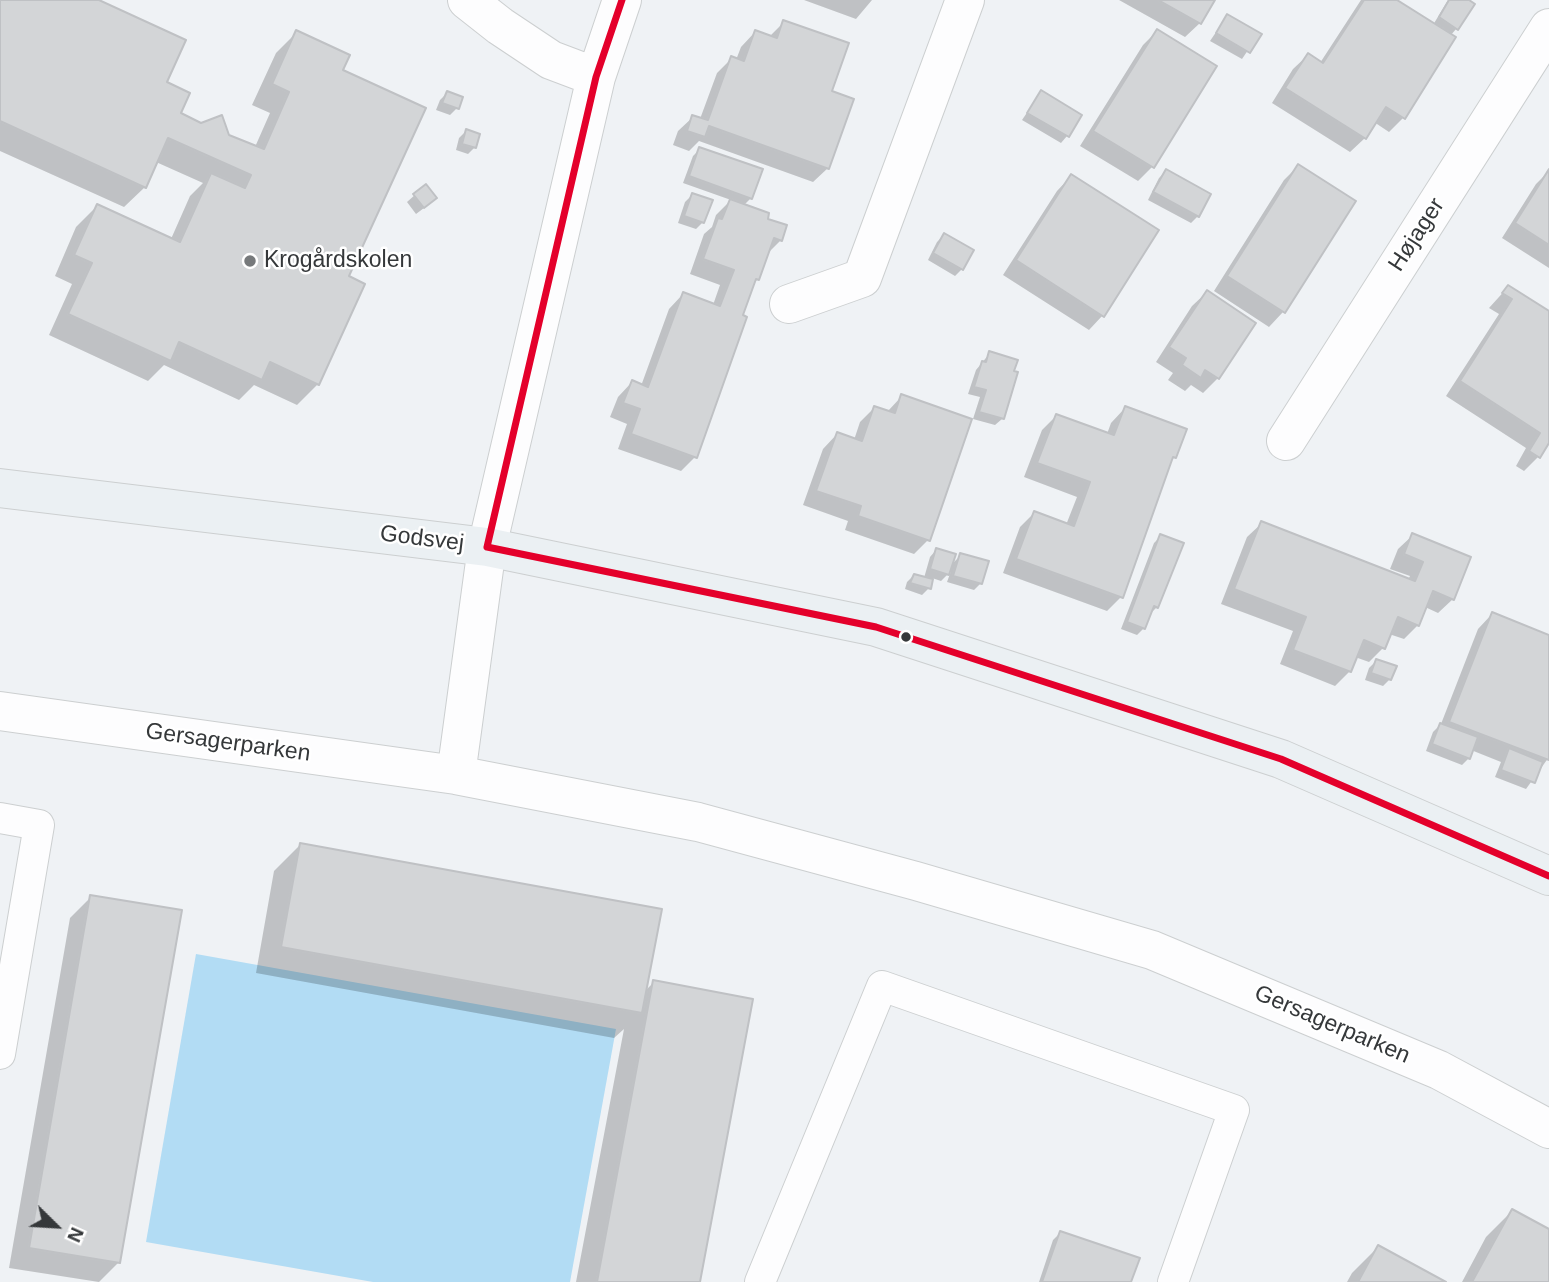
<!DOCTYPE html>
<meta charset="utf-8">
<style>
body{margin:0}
#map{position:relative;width:1549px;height:1282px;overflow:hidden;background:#eff2f5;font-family:Arial,sans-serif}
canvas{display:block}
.north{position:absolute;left:21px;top:1191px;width:70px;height:70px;-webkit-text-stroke:5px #fff;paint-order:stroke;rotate:114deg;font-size:19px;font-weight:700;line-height:28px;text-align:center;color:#35383a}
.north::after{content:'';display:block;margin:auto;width:24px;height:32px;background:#35383a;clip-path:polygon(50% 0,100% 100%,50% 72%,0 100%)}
</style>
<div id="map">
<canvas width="1549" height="1282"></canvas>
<div class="north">N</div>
</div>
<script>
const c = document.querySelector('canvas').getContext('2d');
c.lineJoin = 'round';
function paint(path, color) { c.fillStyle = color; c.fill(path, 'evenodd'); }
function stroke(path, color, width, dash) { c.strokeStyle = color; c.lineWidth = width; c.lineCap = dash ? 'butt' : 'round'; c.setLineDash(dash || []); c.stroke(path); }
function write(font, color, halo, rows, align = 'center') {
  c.font = font + ' Arial,sans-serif'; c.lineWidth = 5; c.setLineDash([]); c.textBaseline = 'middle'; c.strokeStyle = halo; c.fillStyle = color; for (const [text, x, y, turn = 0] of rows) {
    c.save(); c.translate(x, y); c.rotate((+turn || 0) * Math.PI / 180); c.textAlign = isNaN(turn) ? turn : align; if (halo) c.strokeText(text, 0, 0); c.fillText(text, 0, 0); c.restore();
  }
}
paint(new Path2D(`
 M196,954L616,1029L570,1282H373L146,1242Z`), '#b2dcf4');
paint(new Path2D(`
 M0,0H94L165,83L179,114L255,147L270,113L252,105L276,53L297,32L341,71L347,277L318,384L297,405L254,385L239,400L164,365L148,381L49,335L72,284L55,276L76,227L97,206L171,239L190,196L203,183L156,162L145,187L124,207L0,151Z
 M804,0H872L856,19Z
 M1119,0H1213L1200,23L1185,37Z
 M1361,0H1393L1433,25L1448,0H1465L1457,28L1450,36L1404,117L1389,132L1374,122L1365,138L1350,152L1272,103L1293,69L1308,55L1320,63Z
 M1227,16L1259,34L1242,59L1210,41Z
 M784,22L830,92L828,168L813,182L699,141L689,151L673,145L678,131L693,117L700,119L717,73L731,59L736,60L741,47L755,32L769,37Z
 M1157,31L1214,67L1152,167L1138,181L1080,146L1143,45Z
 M1041,92L1067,136L1061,143L1022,120Z
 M447,93L457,108L450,115L436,110L440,100Z
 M466,131L475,147L468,154L456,150L459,138Z
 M700,149L751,198L744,205L766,220L781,240L767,254L758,279L752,284L695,457L681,471L618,449L627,424L610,417L618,397L632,382L641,386L669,309L683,294L713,305L720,285L690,274L704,234L712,227L716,215L731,200L683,183L693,156Z
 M1298,166L1354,202L1283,312L1269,327L1214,291L1284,180Z
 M1166,171L1198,216L1191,223L1148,200L1159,178Z
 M1549,171V268L1502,238L1536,184Z
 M1071,176L1103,315L1089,330L1003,275L1057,191Z
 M425,186L428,205L416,214L407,202Z
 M692,195L703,222L696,229L678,223L685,202Z
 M944,235L962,269L955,276L928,260L937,242Z
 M1508,287L1549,313V440L1538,457L1524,471L1516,466L1526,448L1446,396L1499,314L1489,308Z
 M1207,292L1254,323L1218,378L1203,393L1191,385L1185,391L1168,380L1173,373L1156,362L1192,306Z
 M990,353L1016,373L1002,419L995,425L973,419L980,397L968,394L976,370Z
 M902,396L928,540L914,554L845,530L848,521L803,505L823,449L837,434L854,440L860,422L874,408L887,412Z
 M1125,408L1174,457L1170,461L1121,597L1107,611L1003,573L1020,527L1034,513L1066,525L1077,497L1024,477L1042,430L1056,416L1107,434L1111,423Z
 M1262,523L1408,580L1410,576L1390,569L1398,549L1413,535L1453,599L1438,613L1425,607L1418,625L1404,639L1389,634L1383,648L1369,662L1355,657L1350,671L1335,686L1280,664L1293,631L1221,604L1247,537Z
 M1161,536L1157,607L1149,615L1144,628L1137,635L1121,629L1154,543Z
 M936,550L951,565L961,555L981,583L974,590L947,582L951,571L941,581L932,578L929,588L922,595L905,589L907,582L914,575L924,578L930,557Z
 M1492,614L1549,637V757L1526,789L1495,777L1501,762L1471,750L1469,758L1462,765L1426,751L1433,732L1441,724L1478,629Z
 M1376,661L1390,679L1383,686L1365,680L1369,668Z
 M300,845L645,991L654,982L699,1282H576L624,1029L614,1038L256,973L274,871Z
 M91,897L119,1262L99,1282L9,1268L70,918Z
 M1512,1211L1549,1231V1282H1462L1486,1237Z
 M1060,1233L1130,1282H1039L1053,1240Z
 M1378,1247L1443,1282H1347L1352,1273Z`), '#0003');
const building = new Path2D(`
 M0,0H99L186,40L167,82L190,93L181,113L201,123L222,115L229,135L264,149L289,92L272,84L296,30L350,55L343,70L426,108L349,276L365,284L319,385L270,362L262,380L179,342L171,361L68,314L92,263L74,255L97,204L180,242L211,173L245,188L251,175L168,138L146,188L0,121Z
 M1158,0H1215L1201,24Z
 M1364,0H1397L1456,37L1405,119L1386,107L1366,139L1285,88L1308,53L1323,63Z
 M1449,0H1469L1475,4L1458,30L1439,17Z
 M1227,14L1262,34L1250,53L1216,33Z
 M783,20L849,43L832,91L854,99L829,169L709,126L705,137L687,131L692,115L708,120L731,56L744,61L755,30L777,38Z
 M1157,29L1217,66L1154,168L1093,131Z
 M1041,90L1082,115L1069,137L1027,113Z
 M447,91L463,97L459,109L442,103Z
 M466,129L480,134L476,148L462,144Z
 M699,147L763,169L752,199L689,176Z
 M1298,164L1356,201L1285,313L1227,276Z
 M1166,169L1211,194L1199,217L1153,192Z
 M1549,169V245L1515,223Z
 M1071,174L1159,230L1104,317L1016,260Z
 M426,184L437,198L424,208L413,194Z
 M692,193L713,200L704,223L684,216Z
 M730,199L769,213L768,219L787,225L782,241L774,238L759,280L756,279L743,315L747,317L697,458L631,434L640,409L623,403L632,380L648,387L683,292L720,306L734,270L703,259L718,218L722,219Z
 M944,233L974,250L963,270L933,253Z
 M1508,285L1549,311V443L1540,458L1529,451L1540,433L1460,381L1512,299L1502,293Z
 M1207,290L1256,323L1219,379L1205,370L1201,378L1182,365L1186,358L1169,347Z
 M989,351L1018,360L1014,371L1018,372L1004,419L979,412L986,390L974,387L982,361L986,362Z
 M901,394L972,419L930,541L858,516L861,506L816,491L837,432L862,441L874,406L895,413Z
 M1125,406L1187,429L1176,458L1173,457L1123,598L1016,559L1034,511L1074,526L1090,482L1037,463L1056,414L1114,435Z
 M1261,521L1415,581L1423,562L1404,554L1412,533L1471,557L1454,600L1433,591L1419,626L1398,617L1385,649L1364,640L1351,672L1293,650L1306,617L1234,589Z
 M1160,534L1184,543L1158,608L1154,606L1145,629L1127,622Z
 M936,548L956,554L949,575L930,569Z
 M960,553L989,561L982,584L953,576Z
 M914,574L933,579L931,589L910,583Z
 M1492,612L1549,635V760L1449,722Z
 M1376,659L1397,666L1391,680L1371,673Z
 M1440,723L1478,737L1470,759L1432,744Z
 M1509,748L1543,762L1535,783L1501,770Z
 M300,843L662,909L642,1013L281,947Z
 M90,895L182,910L120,1263L29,1248Z
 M653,980L753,999L700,1282H597Z
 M1512,1209L1549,1229V1282H1472Z
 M1060,1231L1140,1258L1131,1282H1042Z
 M1378,1245L1446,1282H1358Z`);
paint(building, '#d3d5d7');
stroke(building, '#bfc1c4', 2);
const lane = new Path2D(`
 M0,818L39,825L0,1054
 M760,1282L882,986L1234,1110L1173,1282`);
const street = new Path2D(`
 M467,0L500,26L551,60L596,77
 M789,304L862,278L965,0
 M1286,441L1549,28
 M0,711L456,775L698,822L916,881L1152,950L1439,1070L1549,1129
 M456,775L487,547L596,77L622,0`);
const secondary = new Path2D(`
 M0,488L487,547L876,627L1281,759L1549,876`);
stroke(lane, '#cccfd0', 32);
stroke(street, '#cccfd0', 40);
stroke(secondary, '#cccfd0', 40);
stroke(lane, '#fdfdfe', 30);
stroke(street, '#fdfdfe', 38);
stroke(secondary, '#ebf0f3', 38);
stroke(new Path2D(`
 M487,547L876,627L1281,759L1549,876
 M487,547L596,77L622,0`), '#e4002b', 7);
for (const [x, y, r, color] of [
 [250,261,7,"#76797b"],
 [906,637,6,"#35383a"]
]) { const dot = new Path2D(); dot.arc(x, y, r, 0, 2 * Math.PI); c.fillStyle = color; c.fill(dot); stroke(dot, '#fff', 2.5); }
write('23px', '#35383a', '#fff', [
 ["Højager",1417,235,-57],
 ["Godsvej",422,539,7],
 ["Gersagerparken",228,743,8],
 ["Gersagerparken",1332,1025,23]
]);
write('23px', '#35383a', '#fff', [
 ["Krogårdskolen",264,261]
], 'left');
</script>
